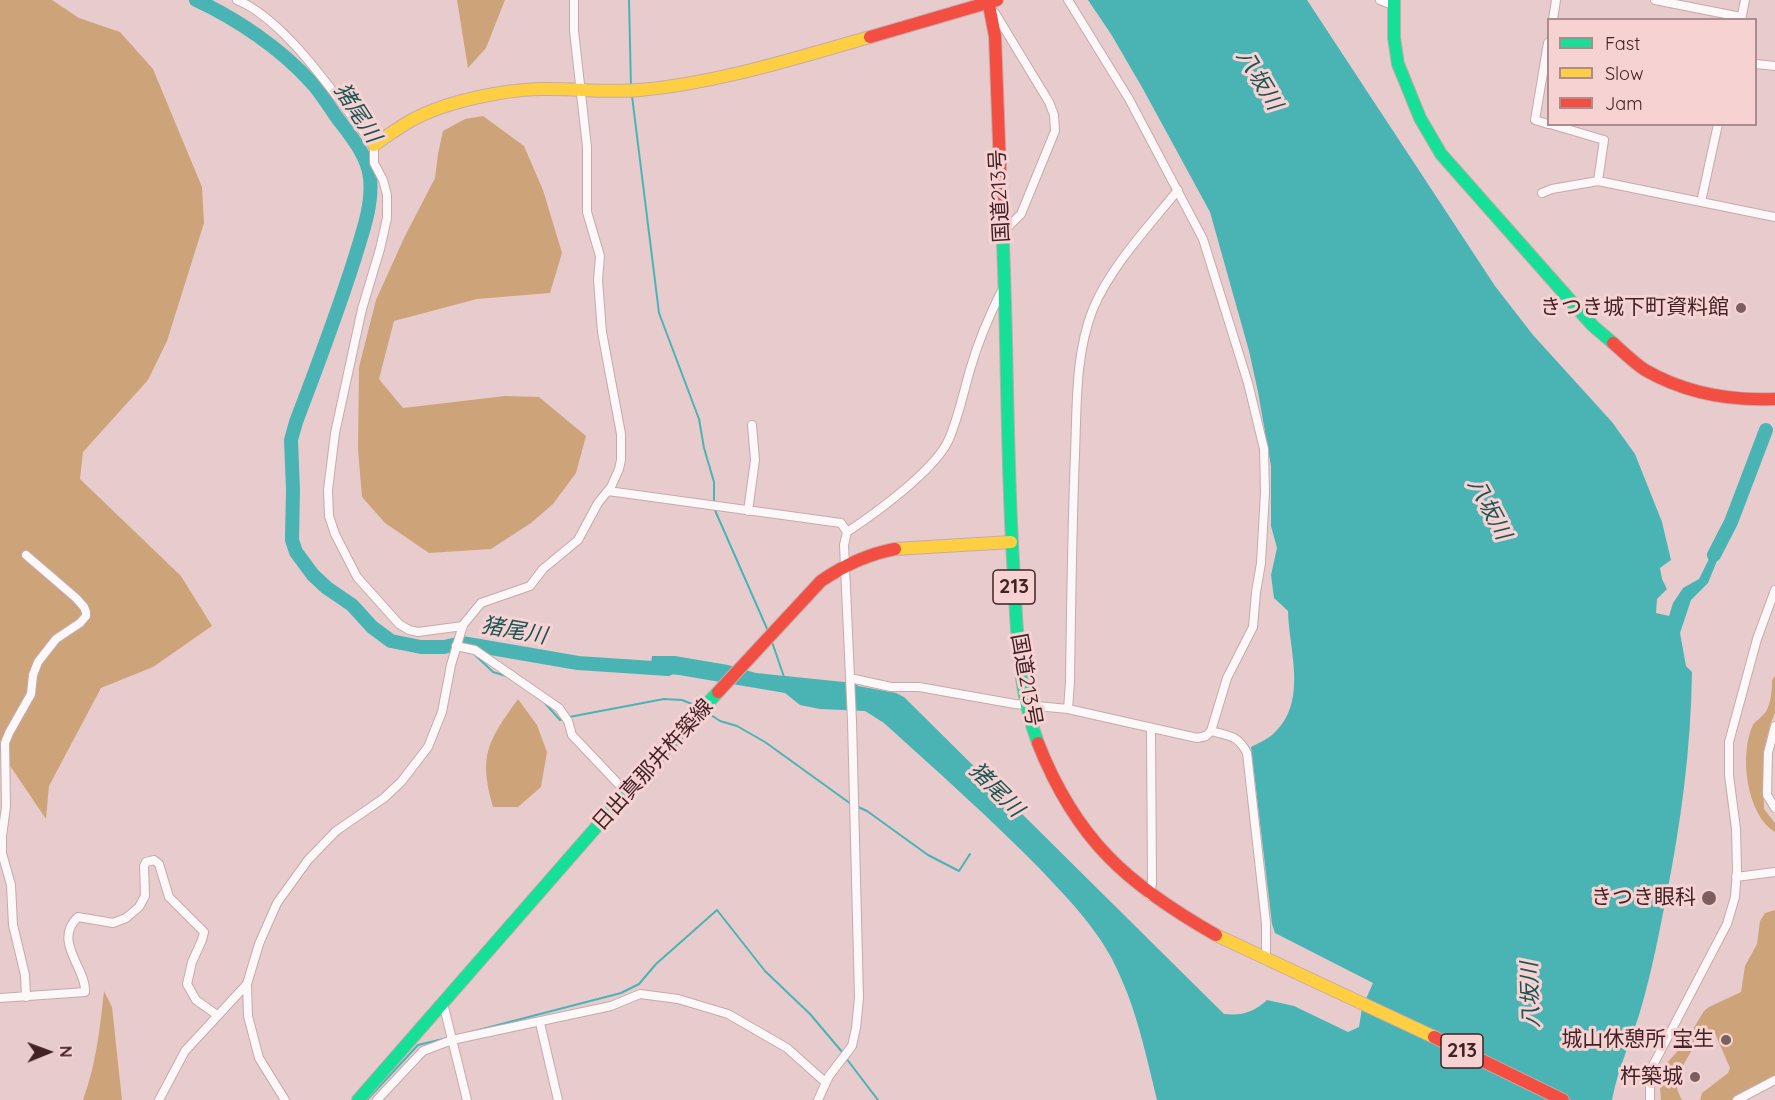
<!DOCTYPE html>
<meta charset="utf-8">
<style>
body{margin:0}
#map{position:relative;width:1775px;height:1100px;overflow:hidden;background:#e8cccd;font-family:Quicksand,sans-serif}
canvas{display:block}
.legend{position:absolute;left:1547px;top:18px;width:210px;height:108px;box-sizing:border-box;background:#f6d2d3;border:2px solid #ae8c8d;margin:0;padding:8px 10px;list-style:none;font-size:18px;color:#422224}
.legend li{display:flex;align-items:center;gap:12px;height:30px}
.legend b{width:30px;border:2px solid #ae8c8d}
.north{position:absolute;left:18px;top:1022px;width:60px;height:60px;-webkit-text-stroke:4px #f6d2d3;paint-order:stroke;rotate:89deg;font-size:16px;font-weight:700;line-height:24px;text-align:center;color:#422224}
.north::after{content:'';display:block;margin:auto;width:21px;height:27px;background:#422224;clip-path:polygon(50% 0,100% 100%,50% 72%,0 100%)}
</style>
<div id="map">
<canvas width="1775" height="1100"></canvas>
<ul class="legend">
<li><b style="height:8px;background:#16e098"></b>Fast</li>
<li><b style="height:8px;background:#ffcf43"></b>Slow</li>
<li><b style="height:8px;background:#f24e42"></b>Jam</li>
</ul>
<div class="north">N</div>
</div>
<script>
const c = document.querySelector('canvas').getContext('2d');
c.lineJoin = 'round';
function paint(path, color) { c.fillStyle = color; c.fill(path, 'evenodd'); }
function stroke(path, color, width, dash) { c.strokeStyle = color; c.lineWidth = width; c.lineCap = dash ? 'butt' : 'round'; c.setLineDash(dash || []); c.stroke(path); }
function write(font, color, halo, rows, align = 'center') {
  c.font = font + ' Quicksand,"Noto Sans JP",sans-serif'; c.lineWidth = 6; c.setLineDash([]); c.textBaseline = 'middle'; c.strokeStyle = halo; c.fillStyle = color; for (const [text, x, y, turn = 0] of rows) {
    c.save(); c.translate(x, y); c.rotate((+turn || 0) * Math.PI / 180); c.textAlign = isNaN(turn) ? turn : align; if (halo) c.strokeText(text, 0, 0); c.fillText(text, 0, 0); c.restore();
  }
}
paint(new Path2D(`
 M0,0H52L79,18L120,32L153,69L202,187L204,223L167,341L148,380L83,452L80,479L181,576L212,626L153,667L101,688L49,786L46,819L0,751Z
 M457,0H505L486,48L468,68Z
 M483,116L524,146L543,190L562,253L550,293L477,299L394,321L379,379L403,408L505,396L539,397L586,436L576,473L553,504L531,523L491,549L429,553L385,523L362,497L358,450L359,367L376,300L404,238L435,178L438,154L443,131L465,119Z
 M1775,676V713L1770,725L1764,750L1763,774L1764,809L1775,823V832C1746,815 1739,753 1753,725C1756,720 1760,719 1763,715C1771,708 1772,690 1772,680Z
 M518,699L537,725L547,752L541,787L518,807H493C478,755 488,741 518,699Z
 M1775,910V1078L1734,1100H1700L1702,1093L1728,1073L1730,1068L1714,1031L1708,1030C1697,1039 1677,1072 1677,1086C1677,1090 1680,1096 1682,1100H1661L1660,1088L1666,1064L1684,1044L1704,1011L1709,1007L1741,992L1745,966L1757,944L1760,921L1765,913Z
 M104,991L112,1007L122,1100H83C96,1064 100,1029 104,991Z`), '#cda479');
paint(new Path2D(`
 M1088,0H1307L1495,286L1533,335L1612,422L1635,454L1662,522L1671,560L1660,568L1662,579L1667,589L1657,599L1656,613L1669,616L1673,603L1683,588L1699,579L1719,539L1725,541L1708,583L1691,600L1680,633L1686,666L1692,672C1691,748 1681,823 1666,898C1659,934 1652,970 1642,1005C1633,1037 1618,1067 1612,1100H1157C1147,1059 1138,1016 1121,978C1103,934 1072,903 1040,869C990,818 937,771 884,723L865,711L820,709L800,705L785,693L679,675L650,672L652,656H675L728,665L756,673L854,683L858,686L896,693L904,697L1224,1014C1242,1016 1254,1012 1267,1000L1294,1006L1348,1032L1359,1027L1362,1008L1373,983L1275,933L1272,924L1251,747C1258,743 1266,740 1272,735C1309,703 1289,652 1288,611L1274,598L1271,575L1277,548L1271,526V466L1258,392L1249,351L1210,212L1143,89L1111,34Z`), '#4ab4b5');
stroke(new Path2D(`
 M629,0L631,87
 M632,96L659,313L699,419L704,448L714,482V502
 M714,508L768,631
 M771,639L784,677
 M474,654L493,672L506,676
 M544,702L560,720L563,719
 M705,711L720,721L737,726L765,742L851,804
 M569,717L664,699L682,700L697,706
 M856,806L867,811L928,855L959,871L970,854
 M467,1033L621,993L639,984L656,964L717,910L765,971L810,1014L843,1053
 M846,1058L878,1100
 M367,1100L418,1045L447,1038`), '#4ab4b5', 2);
stroke(new Path2D(`
 M196,0C237,19 280,48 311,82C321,92 329,107 338,119C351,136 368,156 370,178C373,203 363,231 356,254C338,312 317,367 296,422L291,440L293,490L292,540L296,552L313,575L327,588L352,605L372,627L391,641L421,647H444L462,643L578,663L668,669
 M1714,555L1731,522L1766,430`), '#4ab4b5', 14);
const street = new Path2D(`
 M237,0C288,21 339,102 374,145V163L383,180L387,195V218L380,249L362,309L335,433L328,490L329,516L335,534L357,577L399,624L409,630L418,632L463,626
 M1380,0L1395,6
 M1655,0L1741,17
 M995,13L1049,102L1054,115L1055,131L1021,214L1002,233
 M1553,20L1556,0
 M1741,20L1745,0
 M1548,43L1535,120L1548,124
 M1756,64L1775,66
 M1550,124L1604,140L1598,181
 M1542,193L1552,189L1598,181L1775,217
 M1701,202L1718,124
 M608,491L841,523L847,532
 M748,511L755,460L752,425
 M456,646L475,650L559,708L568,721L572,735L627,793
 M850,678L891,687H919L1015,704L1068,709L1197,738L1206,736L1211,731L1227,678L1253,627L1256,592L1261,563L1265,492L1264,449L1248,383L1203,239L1129,99L1068,0
 M1068,709L1070,682C1071,606 1072,530 1075,454C1077,406 1075,354 1093,309C1111,266 1149,226 1178,190
 M1775,726L1768,753L1767,795L1775,808
 M1211,731C1229,736 1238,735 1247,753L1266,923V959
 M1736,877L1775,872
 M1150,896L1152,883L1151,729
 M26,997L25,975L13,925L11,885L2,853V836L6,807L5,743L9,733L31,694L33,675L38,662L56,639L80,623L86,616V612L84,607L76,598L26,555
 M0,998L85,992C87,969 52,941 78,917L113,923L126,918L139,907L145,896L144,866L146,862L154,860L159,864L169,897L204,932L202,940L192,962L187,984L196,1000L217,1015
 M443,1003L467,1100
 M540,1023L558,1100
 M159,1100L185,1051L247,984
 M285,1100L259,1058L248,1016L247,984L259,944L277,903L308,860L336,831L384,798L401,782L428,747L442,712L451,665L463,625L481,603L530,586L543,569L578,540L598,503L611,487L619,469L621,460V434L602,332L598,280L600,256L587,212V147L574,31V0
 M377,1100L423,1051L452,1040L611,1006L640,994L678,999L728,1014L787,1048L825,1082
 M818,1100L829,1076L852,1046L856,1028L859,998L852,721L844,545L847,532C876,513 929,474 946,445C956,428 964,390 970,370C978,342 989,316 1002,290
 M1650,1100V1071L1727,924L1735,897L1737,870L1736,829L1729,775V742L1757,639L1775,590
 M1737,1100L1775,1080`);
const fast = new Path2D(`
 M1394,0V38L1398,64L1420,118L1441,154L1593,326L1613,343
 M1002,221C1008,340 1006,459 1014,577C1017,633 1018,690 1038,743
 M358,1100L647,769L718,692`);
const slow = new Path2D(`
 M374,145C386,137 399,127 412,120C445,102 501,90 540,89C573,88 606,93 640,90C718,83 795,58 870,37
 M895,549L1011,542
 M1216,935L1434,1037`);
const jam = new Path2D(`
 M988,0L995,36L1002,221
 M870,37L997,0
 M1613,343C1623,352 1634,363 1645,370C1685,393 1729,401 1775,399
 M718,692L821,581C843,566 868,554 895,549
 M1038,743C1076,840 1128,885 1216,935
 M1434,1037L1563,1100`);
stroke(street, '#c6aaab', 10);
stroke(fast, '#c6aaab', 14);
stroke(slow, '#c6aaab', 14);
stroke(jam, '#c6aaab', 14);
stroke(street, '#fcf7f8', 8);
stroke(fast, '#16e098', 12);
stroke(slow, '#ffcf43', 12);
stroke(jam, '#f24e42', 12);
for (const [x, y, r, color] of [
 [1741,308,6,"#7c5e5f"],
 [1709,898,8,"#7c5e5f"],
 [1726,1040,6,"#7c5e5f"],
 [1695,1077,6,"#7c5e5f"]
]) { const dot = new Path2D(); dot.arc(x, y, r, 0, 2 * Math.PI); c.fillStyle = color; c.fill(dot); stroke(dot, '#f6d2d3', 2); }
for (const [x, y, w] of [
 [1014,587,42],
 [1462,1051,42]
]) { const box = new Path2D(); box.roundRect(x - w / 2, y - 17, w, 34, 4.5); c.fillStyle = '#f6d2d3'; c.fill(box); stroke(box, '#422224', 1.5); }
write('bold 20px', '#422224', null, [
 ["213",1014,587],
 ["213",1462,1051]
]);
write('21px', '#422224', '#f6d2d3', [
 ["国道213号",1000,196,-93],
 ["国道213号",1026,680,80],
 ["日出真那井杵築線",653,765,-48]
]);
write('21px', '#422224', '#f6d2d3', [
 ["きつき城下町資料館",1729,308],
 ["きつき眼科",1696,898],
 ["城山休憩所 宝生",1714,1040],
 ["杵築城",1683,1077]
], 'right');
write('italic 22px', '#1c5454', '#f6d2d3', [
 ["八坂川",1259,80,59],
 ["猪尾川",357,113,57],
 ["八坂川",1489,509,62],
 ["猪尾川",514,631,10],
 ["猪尾川",996,790,45],
 ["八坂川",1531,995,-92]
]);
</script>
